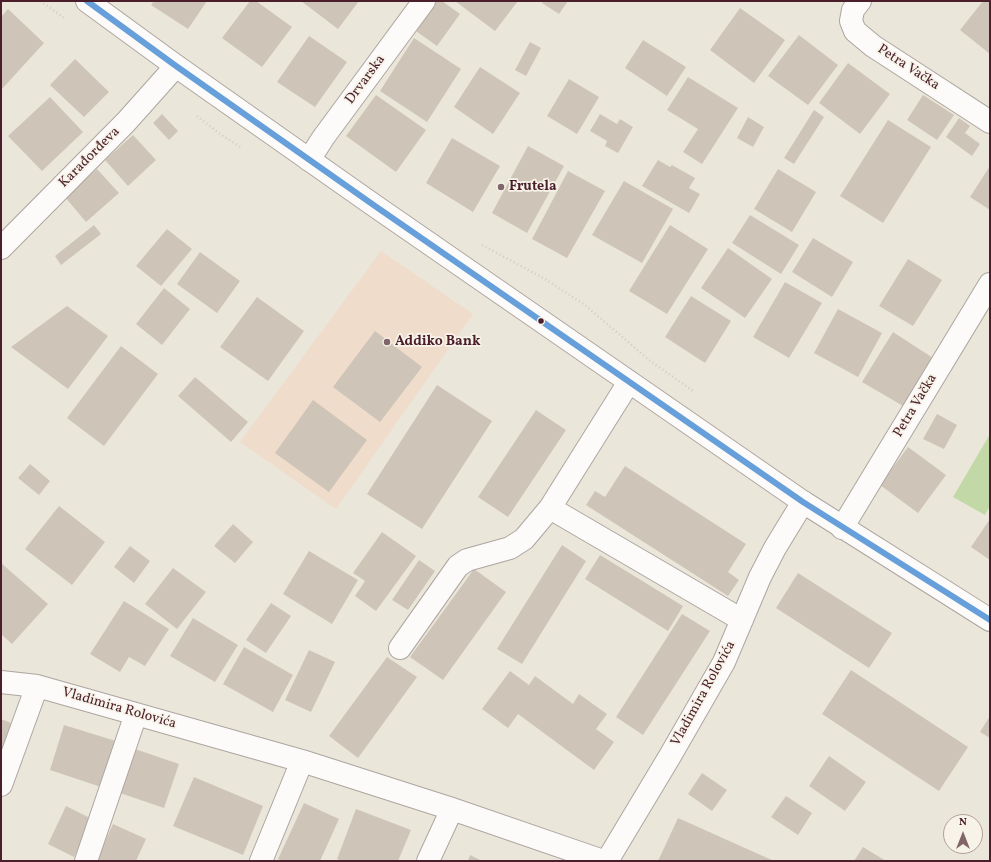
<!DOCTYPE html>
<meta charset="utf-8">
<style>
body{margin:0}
#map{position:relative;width:991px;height:862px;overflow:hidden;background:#ebe6da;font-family:Vollkorn,serif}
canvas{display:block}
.frame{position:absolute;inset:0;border:2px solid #4a1f2b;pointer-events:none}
.north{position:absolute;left:943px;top:814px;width:40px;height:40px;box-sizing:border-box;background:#f7f3e8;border:1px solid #b29e9c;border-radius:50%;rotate:0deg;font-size:11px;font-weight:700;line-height:16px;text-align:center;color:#4a1f2b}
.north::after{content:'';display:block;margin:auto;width:14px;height:18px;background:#826568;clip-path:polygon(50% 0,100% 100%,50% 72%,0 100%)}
</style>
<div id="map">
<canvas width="991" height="862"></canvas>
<div class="frame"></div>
<div class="north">N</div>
</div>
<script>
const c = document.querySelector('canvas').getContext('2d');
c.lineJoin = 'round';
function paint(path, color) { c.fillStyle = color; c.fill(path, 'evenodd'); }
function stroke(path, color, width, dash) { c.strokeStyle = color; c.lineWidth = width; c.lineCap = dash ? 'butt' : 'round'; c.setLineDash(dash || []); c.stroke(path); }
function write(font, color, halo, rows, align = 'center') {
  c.font = font + ' Vollkorn,serif'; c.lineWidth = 3.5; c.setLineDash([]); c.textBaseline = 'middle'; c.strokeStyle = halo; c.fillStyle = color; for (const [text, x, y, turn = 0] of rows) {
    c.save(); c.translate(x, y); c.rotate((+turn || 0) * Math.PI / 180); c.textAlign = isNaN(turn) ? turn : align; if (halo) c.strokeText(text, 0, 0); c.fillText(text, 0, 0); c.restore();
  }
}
paint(new Path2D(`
 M381,251L473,314L336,509L240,442Z`), '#efdccb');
paint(new Path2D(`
 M990,434V506L985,515L953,497Z`), '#c2d9a7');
paint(new Path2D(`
 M154,1H207L188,29L151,5Z
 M250,1H256L292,27L262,67L222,38Z
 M301,1H359L338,29Z
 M437,1H442L460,14L437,46L416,31Z
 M455,1H518L495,31Z
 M544,1H568L559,14L542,3Z
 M983,1H990V54L960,30Z
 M740,8L785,40L754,83L710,50Z
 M8,9L44,43L2,89L1,17Z
 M799,35L838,65L808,105L768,76Z
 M309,36L347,62L315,107L277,82Z
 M414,38L461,69L427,122L380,91Z
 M643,40L686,67L667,96L625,68Z
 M530,42L541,48L526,76L515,70Z
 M75,59L109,92L84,117L50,85Z
 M848,63L890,94L860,134L819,103Z
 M480,67L520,93L493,134L454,107Z
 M688,77L738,108L702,164L683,152L698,129L667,110Z
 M569,79L599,97L577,134L547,116Z
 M376,95L426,130L396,172L346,136Z
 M923,95L954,115L937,140L907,120Z
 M50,97L83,132L42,171L8,136Z
 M814,110L824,117L794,164L784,158Z
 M162,114L178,131L169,140L153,123Z
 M600,114L617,124L620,119L633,127L618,153L605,146L607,141L590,131Z
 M748,117L764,127L753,147L737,138Z
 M959,118L970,126L965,133L980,144L972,156L946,137Z
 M888,120L931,147L883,223L840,196Z
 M133,135L156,160L128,186L105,160Z
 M452,138L500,166L473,212L426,183Z
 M528,146L564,166L527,233L492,213Z
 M658,160L670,167L672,165L695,178L689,188L700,194L689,213L642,186Z
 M990,166V210L970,197Z
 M97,169L119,193L86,222L65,197Z
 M778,169L816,192L792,232L754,209Z
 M568,171L605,191L567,258L532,239Z
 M624,181L673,209L642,263L592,235Z
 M750,215L799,245L781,274L732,243Z
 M94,225L101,234L61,265L55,256Z
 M670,225L708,249L667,314L629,291Z
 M167,229L192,249L161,286L136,266Z
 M813,238L853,262L832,297L792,272Z
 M728,248L772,279L745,318L701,288Z
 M200,252L240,281L217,313L177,284Z
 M908,259L942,280L913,326L879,306Z
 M785,282L822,303L789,358L753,337Z
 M164,288L190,309L162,345L136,324Z
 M691,296L731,321L705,363L665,337Z
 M257,297L304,331L268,381L220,347Z
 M67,306L108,336L68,389L11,347Z
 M838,309L882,333L858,377L814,353Z
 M375,331L422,367L380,422L333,387Z
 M893,332L933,358L903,406L862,382Z
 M121,346L158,374L104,446L67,418Z
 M195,377L248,422L231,442L178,396Z
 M437,385L492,421L422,529L367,494Z
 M313,400L367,440L329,492L275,453Z
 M536,410L566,430L508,517L478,497Z
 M937,414L957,425L944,449L923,439Z
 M908,447L946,475L918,513L880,485Z
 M30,464L50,481L39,495L18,478Z
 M625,466L746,544L728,572L739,580L728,596L586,505L595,491L605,497Z
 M59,506L105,542L72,585L25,549Z
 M990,519V560L971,547Z
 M233,524L253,542L235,563L214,546Z
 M382,532L416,556L376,611L355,596L365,581L353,573Z
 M562,545L586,561L522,664L497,649Z
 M130,546L150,561L134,583L114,567Z
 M309,551L358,580L332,624L283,594Z
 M600,555L683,606L668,631L585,579Z
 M419,560L435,571L408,610L392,600Z
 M1,563L48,604L12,644L1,634Z
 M173,568L206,592L177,629L145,604Z
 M474,569L506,592L443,680L410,657Z
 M798,573L892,633L869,668L776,608Z
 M124,601L169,629L145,666L129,657L120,672L90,654Z
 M271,603L291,616L266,653L246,640Z
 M682,614L710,631L643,735L616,717Z
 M193,618L238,645L215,682L170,656Z
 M244,647L293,675L273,712L223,684Z
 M309,650L335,662L311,712L285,700Z
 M387,657L417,677L358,758L329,736Z
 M851,670L968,747L939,791L822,714Z
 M510,671L529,685L535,676L573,704L579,694L607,714L596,729L614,742L594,770L518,714L508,728L482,709Z
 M990,716V738L980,732Z
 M1,719L11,723L1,754Z
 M64,725L119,742L104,788L50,770Z
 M135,749L179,764L164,808L120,793Z
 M829,756L866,782L845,811L809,786Z
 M702,773L727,790L712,811L688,794Z
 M194,777L263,806L243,855L173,826Z
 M786,796L812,813L798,835L771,817Z
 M304,803L339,819L320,861H283L278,859Z
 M66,806L92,819L74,857L48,844Z
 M356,809L411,830L398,861H342L337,859Z
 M678,818L774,861H658Z
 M113,824L146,839L136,861H96Z
 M863,847L886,861H854Z
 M470,855L482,861H468Z`), '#cec5b8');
const minor = new Path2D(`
 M860,1L853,10L851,21L855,31L873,46L990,122
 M309,160L323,138L424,1
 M1,248L126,122L176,66
 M550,508L742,620
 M842,528L990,284
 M400,648L458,566L467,560L510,548L524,539L550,508L629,382
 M1,682L37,686L302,761L452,809L603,861
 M1,785L37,686
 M86,861L136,714
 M261,861L302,761
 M428,861L452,809
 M607,861L670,756L724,662L760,577L775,548L803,502`);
const primary = new Path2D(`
 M87,1L176,66L375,206L803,502L990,620`);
stroke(minor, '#ada5a0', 24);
stroke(primary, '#ada5a0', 24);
stroke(new Path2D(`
 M40,1L66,19
 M197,116L220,134L242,148
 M482,245L545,279L585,305L649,360L693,391`), '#cfcbc9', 2.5, [1, 3]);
stroke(minor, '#fcfbf9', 22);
stroke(primary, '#fcfbf9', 22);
stroke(new Path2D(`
 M87,1L176,66L375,206L803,502L990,620`), '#669fd9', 6);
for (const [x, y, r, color] of [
 [501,187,4,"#826568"],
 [541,321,3.5,"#4a1f2b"],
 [387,342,4,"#826568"]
]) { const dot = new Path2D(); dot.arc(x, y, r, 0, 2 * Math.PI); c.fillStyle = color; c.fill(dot); stroke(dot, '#f7f3e8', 1.5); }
write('14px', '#4a1f2b', '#f7f3e8', [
 ["Petra Vačka",908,68,33],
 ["Drvarska",366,80,-54],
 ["Karađorđeva",90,158,-45],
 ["Petra Vačka",916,406,-59],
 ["Vladimira Rolovića",704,694,-61],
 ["Vladimira Rolovića",119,709,16]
]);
write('bold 14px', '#4a1f2b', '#f7f3e8', [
 ["Frutela",509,187],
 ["Addiko Bank",395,342]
], 'left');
</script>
